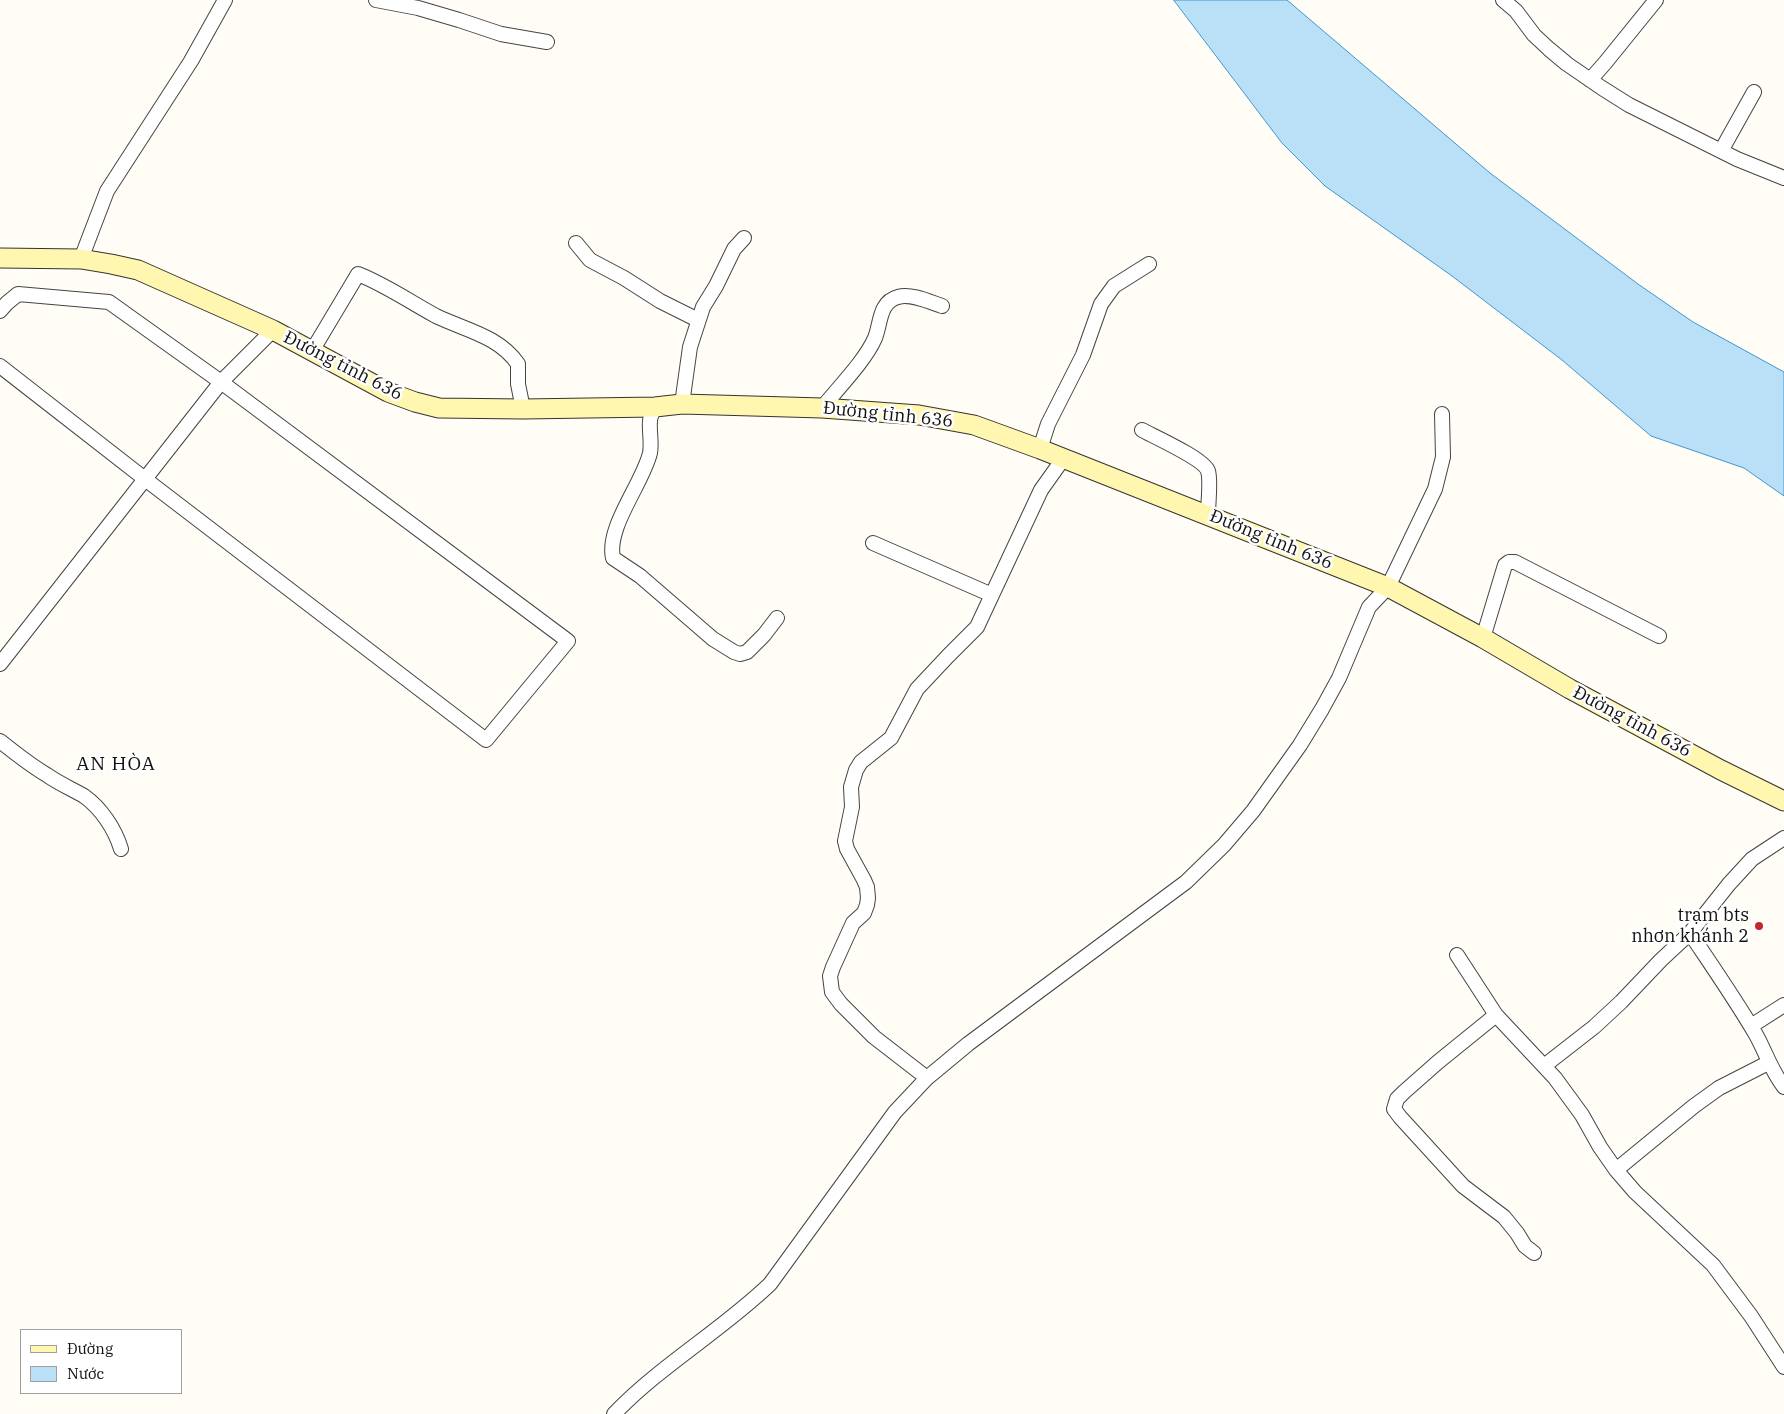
<!DOCTYPE html>
<meta charset="utf-8">
<style>
body{margin:0}
#map{position:relative;width:1784px;height:1414px;overflow:hidden;background:#fffdf5;font-family:"IBM Plex Serif",serif}
canvas{display:block}
.legend{position:absolute;left:20px;top:1329px;width:162px;height:65px;box-sizing:border-box;background:#fff;border:1px solid #a0a0a0;margin:0;padding:6px 9px;list-style:none;font-size:15px;color:#111}
.legend li{display:flex;align-items:center;gap:10px;height:25px}
.legend b{width:25px;border:1px solid #a0a0a0}
</style>
<div id="map">
<canvas width="1784" height="1414"></canvas>
<ul class="legend">
<li><b style="height:6px;background:#fff6b0"></b>Đường</li>
<li><b style="height:14px;background:#b9e0f7"></b>Nước</li>
</ul>
</div>
<script>
const c = document.querySelector('canvas').getContext('2d');
c.lineJoin = 'round';
function paint(path, color) { c.fillStyle = color; c.fill(path, 'evenodd'); }
function stroke(path, color, width, dash) { c.strokeStyle = color; c.lineWidth = width; c.lineCap = dash ? 'butt' : 'round'; c.setLineDash(dash || []); c.stroke(path); }
function write(font, color, halo, rows, align = 'center') {
  c.font = font + ' "IBM Plex Serif",serif'; c.lineWidth = 5; c.setLineDash([]); c.textBaseline = 'middle'; c.strokeStyle = halo; c.fillStyle = color; for (const [text, x, y, turn = 0] of rows) {
    c.save(); c.translate(x, y); c.rotate((+turn || 0) * Math.PI / 180); c.textAlign = isNaN(turn) ? turn : align; if (halo) c.strokeText(text, 0, 0); c.fillText(text, 0, 0); c.restore();
  }
}
const water = new Path2D(`
 M1174,0H1287L1490,173L1638,284L1693,322L1784,372V496L1744,468L1651,436L1562,360L1452,276L1325,186L1282,143Z`);
paint(water, '#b9e0f7');
stroke(water, '#3f96cf', 1);
const minor = new Path2D(`
 M376,0L418,8L459,20L501,34L547,42
 M1503,0L1516,11L1534,35L1549,49L1567,64L1602,88L1629,105L1737,159L1784,178
 M1590,80L1605,63L1656,0
 M1721,151L1754,92
 M576,243L590,260L624,278L660,301L698,320
 M81,259L107,191L191,61L225,0
 M0,311L7,303L18,294L109,302L221,382L568,641L486,740L145,479L0,366
 M312,351L358,274C386,285 410,302 436,316C465,330 499,336 518,364V384L523,409
 M682,404L690,347L703,307L716,286L734,249L744,238
 M655,407C653,411 650,417 650,421C649,432 652,442 650,453C643,483 606,527 613,558L640,576L713,639L734,652L740,654L747,652L764,635L777,618
 M822,408C838,388 865,361 875,338C881,323 879,302 898,297C911,293 930,302 942,306
 M1142,430C1155,437 1204,459 1208,471C1211,480 1208,504 1208,514
 M1040,449L1048,424L1083,355L1101,304L1114,286L1149,264
 M873,543L992,595
 M1483,638L1505,565L1509,562H1515L1659,636
 M0,664L221,382L273,330
 M0,741C15,753 30,765 47,775C58,783 72,789 84,796C101,808 115,829 121,849
 M1690,933C1712,966 1735,999 1755,1033C1766,1052 1770,1069 1784,1087
 M1457,955L1496,1015L1555,1078L1582,1115L1600,1147L1616,1170L1635,1192L1713,1265L1751,1316L1784,1367
 M1496,1015L1438,1062L1404,1092L1397,1099L1394,1109L1400,1117L1463,1186L1504,1217L1517,1233L1525,1246L1534,1253
 M1751,1026L1784,1005
 M1544,1066L1594,1027L1621,1002L1661,960L1690,933L1729,884L1752,859L1784,838
 M927,1078L874,1037L841,1004L832,992L830,976L833,967L853,923L864,913L867,905L868,898L867,887L864,880L847,849L845,841L852,807L851,787L856,770L861,762L891,738L917,689L948,656L977,627L1041,490L1063,459
 M1616,1170L1694,1106L1719,1088L1768,1063
 M614,1414C661,1365 721,1331 770,1284L895,1112L927,1078L968,1044L1186,882L1224,845L1253,811L1300,745L1322,709L1339,678L1369,607L1388,587L1435,489L1443,457L1442,414`);
const secondary = new Path2D(`
 M0,258L81,259L111,264L138,270L273,330L388,392L415,402L439,408L523,409L655,407L682,404L822,408L919,415L974,425L1040,449L1388,587L1483,638L1570,689L1721,770L1784,801`);
stroke(minor, '#444', 16);
stroke(secondary, '#333', 21);
stroke(minor, '#fff', 14);
stroke(secondary, '#fff6b0', 19);
for (const [x, y, r, color] of [
 [1759,926,5,"#c4262e"]
]) { const dot = new Path2D(); dot.arc(x, y, r, 0, 2 * Math.PI); c.fillStyle = color; c.fill(dot); stroke(dot, '#fff', 2); }
write('18px', '#111', '#fff', [
 ["Đường tỉnh 636",343,366,27],
 ["Đường tỉnh 636",888,415,6],
 ["Đường tỉnh 636",1271,540,22],
 ["Đường tỉnh 636",1632,722,28]
]);
write('18px', '#111', '#fff', [
 ["trạm bts",1749,916],
 ["nhơn khánh 2",1749,937]
], 'right');
c.letterSpacing = '1px';
write('19px', '#111', '#fff', [
 ["AN HÒA",116,765]
]);
c.letterSpacing = '0px';
</script>
